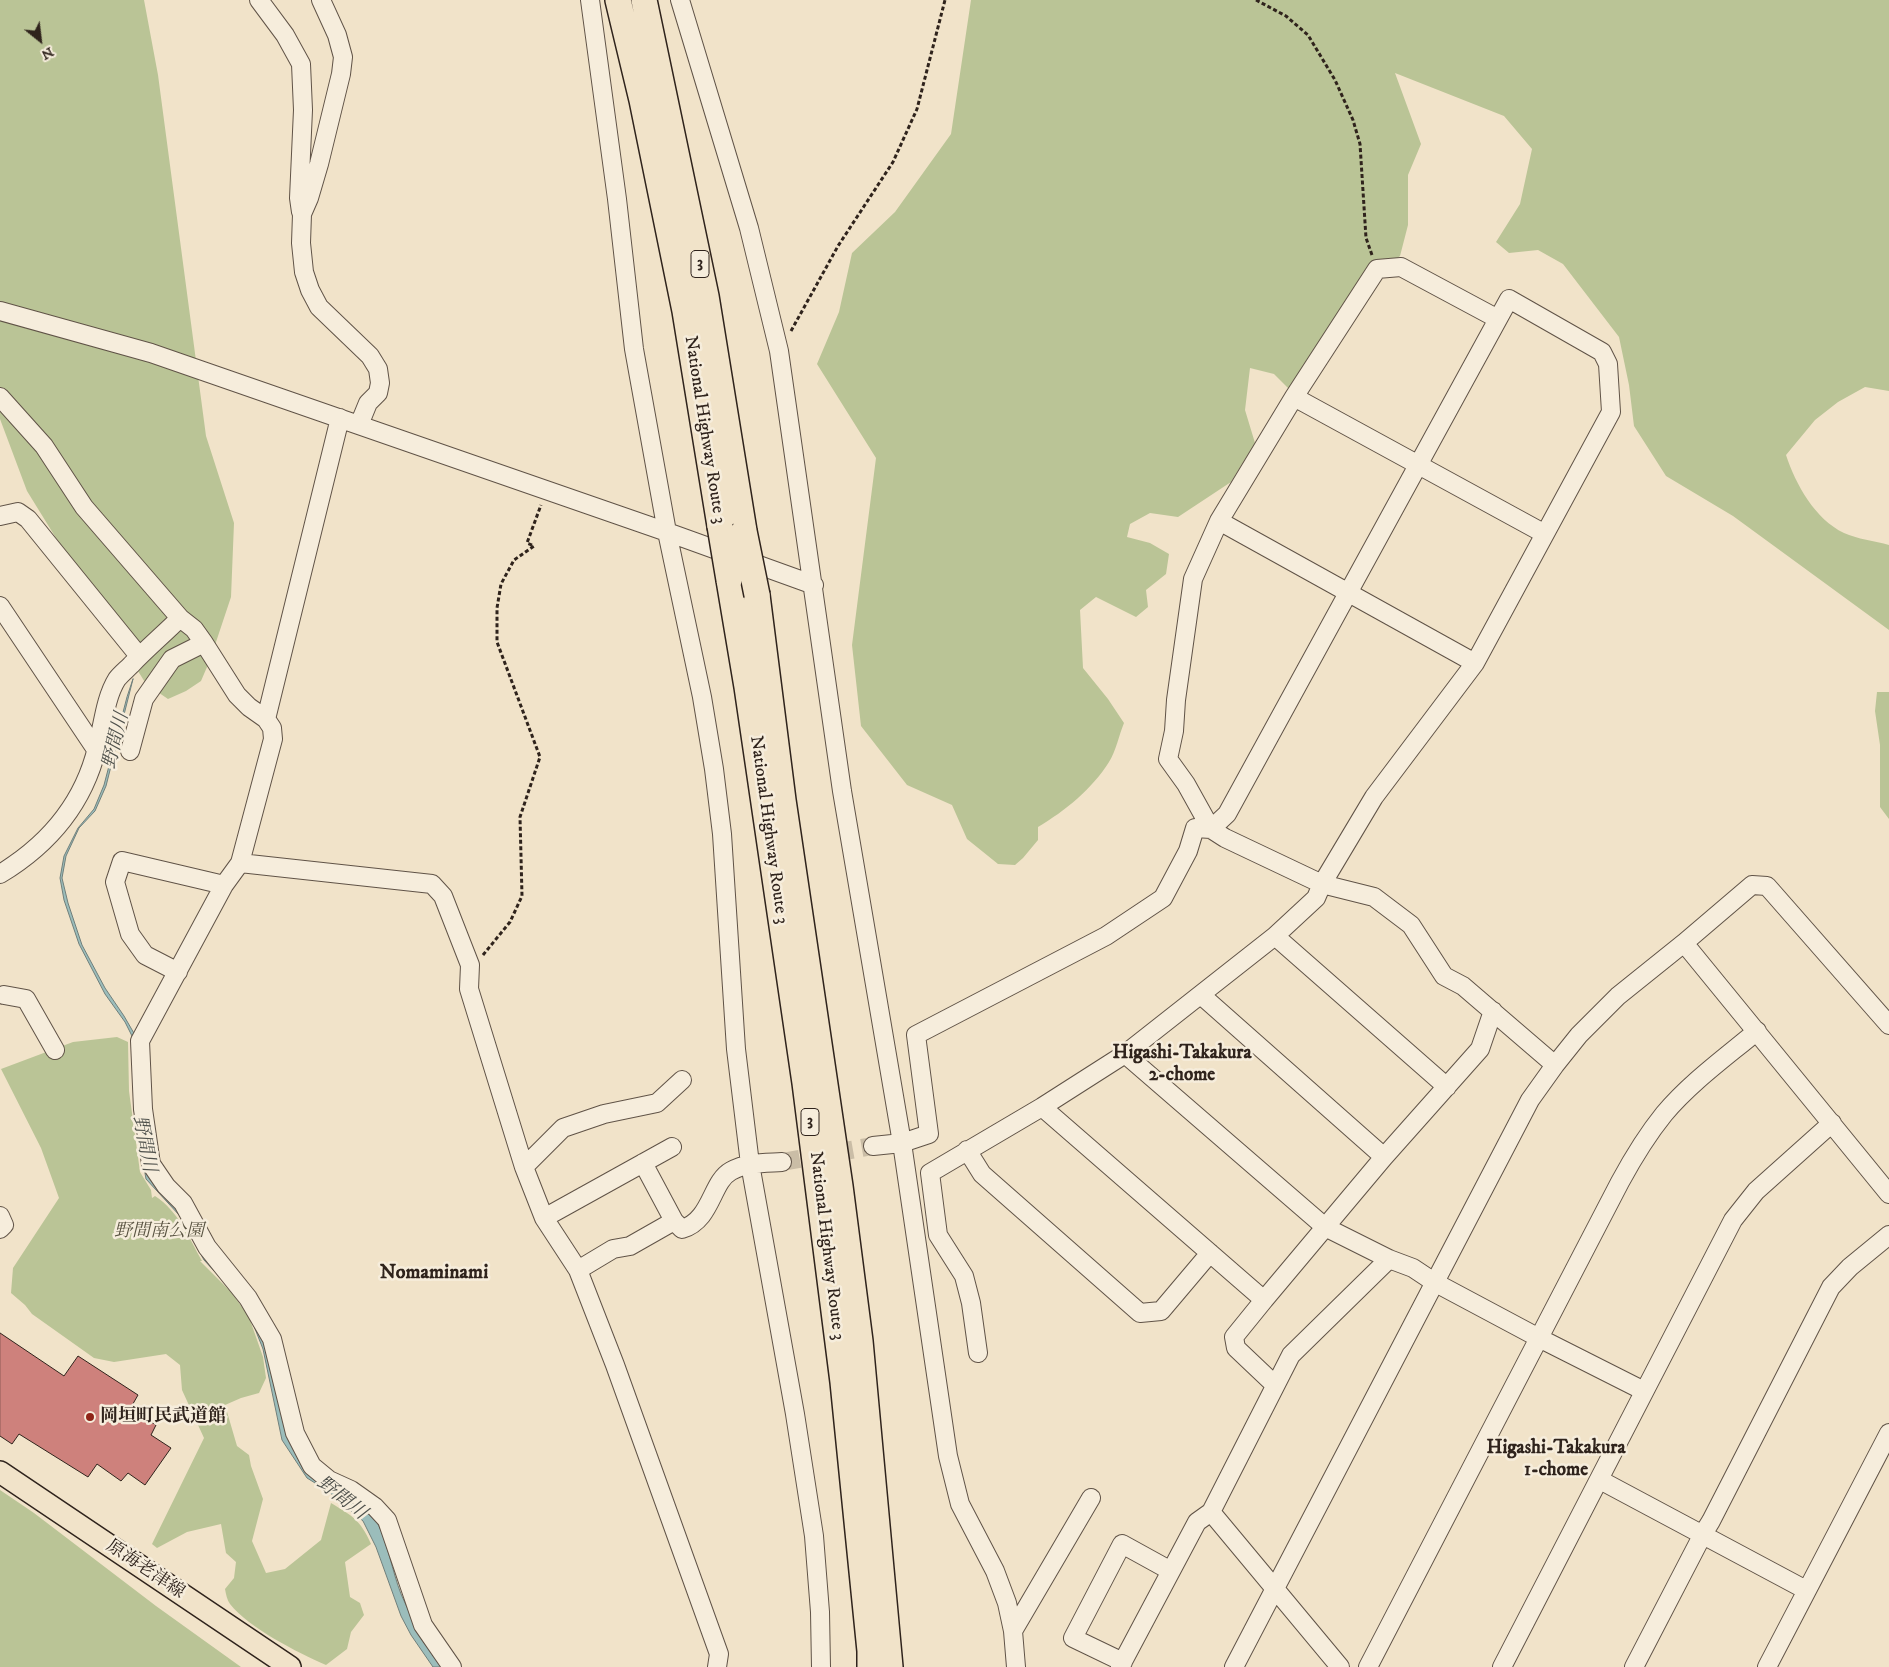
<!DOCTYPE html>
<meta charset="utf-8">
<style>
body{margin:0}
#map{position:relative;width:1889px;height:1667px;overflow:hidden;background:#f1e3c9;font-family:"IM FELL DW Pica",serif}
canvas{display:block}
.north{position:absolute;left:15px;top:15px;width:50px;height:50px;-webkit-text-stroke:4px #f6eddc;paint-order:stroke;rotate:151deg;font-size:14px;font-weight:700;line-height:20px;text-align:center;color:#2f231c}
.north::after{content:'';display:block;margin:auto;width:18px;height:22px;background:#2f231c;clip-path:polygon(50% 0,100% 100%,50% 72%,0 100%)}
</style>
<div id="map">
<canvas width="1889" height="1667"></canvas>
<div class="north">N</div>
</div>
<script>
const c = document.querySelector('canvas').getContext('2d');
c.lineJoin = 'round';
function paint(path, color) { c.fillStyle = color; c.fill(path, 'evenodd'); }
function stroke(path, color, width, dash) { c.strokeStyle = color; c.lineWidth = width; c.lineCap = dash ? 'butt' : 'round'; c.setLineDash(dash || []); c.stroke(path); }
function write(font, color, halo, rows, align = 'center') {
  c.font = font + ' "IM FELL DW Pica","Noto Serif JP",serif'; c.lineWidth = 5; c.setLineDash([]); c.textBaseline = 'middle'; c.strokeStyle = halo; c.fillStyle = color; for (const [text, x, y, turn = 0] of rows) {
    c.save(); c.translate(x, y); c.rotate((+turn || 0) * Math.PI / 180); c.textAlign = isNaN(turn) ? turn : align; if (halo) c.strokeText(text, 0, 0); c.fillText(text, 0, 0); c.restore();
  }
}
paint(new Path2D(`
 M0,0H144L158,75L206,436L234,523L231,597L210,660L201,681L186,691L168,699L146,684L27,491L0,419Z
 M971,0H1889V391L1865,387L1838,402L1815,420L1786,455C1796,485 1815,519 1844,533C1857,539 1875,541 1889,545V630L1733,516L1666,476L1634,426L1629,385L1619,337L1563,264L1538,250L1509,253L1496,242L1520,204L1532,149L1504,116L1395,73L1421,144L1408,175V225L1400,256L1349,299L1290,390L1274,374L1250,368L1245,410L1255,443L1231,482L1178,517L1150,513L1130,524L1127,537L1150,543L1169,554L1166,574L1146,590L1148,607L1136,617L1096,597L1080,610L1083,668L1108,699L1124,723C1119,735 1116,751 1109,762C1092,789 1065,811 1038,827V840L1023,858L1015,865L998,864L967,839L952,805L907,785L861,726L852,645L876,458L817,364L839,312L852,253L895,212L951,134Z
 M1877,692H1889V819L1880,807V745L1875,711Z
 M117,1037L128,1042L129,1091L140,1172L151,1190L152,1198L155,1196C179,1212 188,1236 202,1261H200L232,1293L249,1317L263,1357L266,1378L259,1393L241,1398L225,1405L237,1446L249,1455L251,1466L263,1499L252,1541L266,1573L285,1569L321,1540L331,1503C352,1516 360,1519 371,1544L345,1562L350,1597L360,1603L364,1615L351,1632L347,1649L326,1665C297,1652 250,1629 230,1604C227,1600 226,1594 225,1589L234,1578L236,1562L226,1553L221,1524L187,1532L157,1548L152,1544L204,1438L182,1390L180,1365L166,1354L114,1362L94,1358L32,1314L25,1305L11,1293L13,1268L59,1198L41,1148L1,1069L73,1042Z
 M0,1490L34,1513L156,1606L241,1667H0Z`), '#bac496');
const water = new Path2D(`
 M133,679L106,786L95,811L79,828L66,856L62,878L68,903L82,945L105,988L124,1016L135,1035L138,1111L180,1210L265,1335L287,1435L377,1522C388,1543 392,1571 401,1594C412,1620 428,1645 445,1667H433L411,1635L401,1616L376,1547L363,1521L328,1491L307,1478L282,1440L263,1349L250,1316L227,1285L204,1260L180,1216L146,1179L134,1110L132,1036L125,1022L105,994L79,944L64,900L60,878L64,856L78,828L94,809L104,785L127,697Z`);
paint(water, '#9bbdbb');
stroke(water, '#707f7b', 1);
const building = new Path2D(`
 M0,1333L64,1376L78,1356L138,1395L130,1409L156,1425L151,1435L171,1448L145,1485L128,1473L121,1481L97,1464L88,1477L19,1434L12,1444L0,1436Z`);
paint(building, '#ce817c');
stroke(building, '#2f231c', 1);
stroke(new Path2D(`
 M782,1162L873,1146`), '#cabda6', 18, [18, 9]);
const minor = new Path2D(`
 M259,0L285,35L301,64L303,110L299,198L301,212
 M321,0L337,35L343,57L341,74L319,164L309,198L302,214L301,243L304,272L310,290L319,307L370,356L378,369L380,383L378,393L368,403L359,425
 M590,0L617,199L634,349L667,532L702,697L714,769L722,834L736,1049L750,1164L795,1414L814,1536L820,1612L821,1667
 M680,0L749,228L779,351L842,791L902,1143L948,1456L960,1504L995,1571L1007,1603L1013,1631L1016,1667
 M0,311L151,353L667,532L814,585
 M1498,319L1401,267L1377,269L1294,397L1219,521L1193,579L1176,700L1174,731L1168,759L1186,784L1211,829L1225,838L1322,884L1374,897L1411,925L1444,976L1463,986L1555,1065
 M0,397L44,446L84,507L180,618L194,629L204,643L237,695L249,707L266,719L272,728L273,739L240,863L224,885L140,1041L143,1109L151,1164L166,1186L183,1203L207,1247L248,1298L272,1339L295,1433L312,1466L329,1480L351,1490L375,1507L387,1520L423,1625L452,1667
 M1294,397L1545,534
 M0,516L18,512L28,519L139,656
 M1219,521L1475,663
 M0,606L97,751
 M266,719L340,418
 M130,751L144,699L172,659L204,643
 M240,863L432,884L443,896L470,965L469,989L524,1167L544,1218L578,1270L615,1365L719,1654L717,1667
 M0,874C48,845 83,805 97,748C103,726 105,698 117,679C121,674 126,670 131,665C146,649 164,634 180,618
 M1275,936L1447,1087
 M1684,943L1889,1194
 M178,972L145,955L130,934L115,882L122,861L224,885
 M4,995L26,999L55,1050
 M1201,995L1384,1157
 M1125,1054L1325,1227L1389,1259L1413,1268L1434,1282L1539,1338L1644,1391
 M1042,1107L1264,1300L1384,1157L1480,1049L1493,1011
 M873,1146L902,1143L929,1134L916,1035L1106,936L1163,898L1188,851L1195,828L1211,829L1227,814L1509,299L1602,352L1608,364L1611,412L1475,663L1374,797L1322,884L1316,898L1275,936L1125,1054L1042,1107L930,1173L938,1235L964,1276L971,1303L978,1353
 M967,1150L982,1174L1140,1313L1161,1311L1210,1253
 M643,1163L674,1221
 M524,1167L563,1128L604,1114L657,1103L682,1080
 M0,1216L4,1225L0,1229
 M544,1218L672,1147
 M578,1270L613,1249L630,1246L674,1221L682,1229C712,1220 711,1182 731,1171C747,1162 764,1163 782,1162
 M1264,1300L1234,1337L1236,1348L1275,1385
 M1600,1480L1806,1590
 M1211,1512L1340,1667
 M1013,1631L1091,1498
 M1123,1662L1073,1638L1122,1544L1171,1571
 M1120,1667L1197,1522L1211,1512L1291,1355L1389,1259
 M1234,1667L1530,1100L1555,1065L1579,1035L1618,996L1684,943L1752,885L1767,886L1889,1025
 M1368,1667L1620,1182C1633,1158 1647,1135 1664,1114C1691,1082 1726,1057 1757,1031
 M1502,1667L1733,1220L1756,1191L1832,1123
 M1634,1667L1703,1534L1711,1521L1831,1287L1850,1267L1889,1235
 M1767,1667L1889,1433`);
const major = new Path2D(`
 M0,1472L290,1667`);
const highway = new Path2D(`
 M618,0L642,100L685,311L720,526
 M644,0L706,296L744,531
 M729,580L747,687L805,1083L843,1382L870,1651V1667
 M757,595L783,800L840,1186L860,1341L890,1667`);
stroke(minor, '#605347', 20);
stroke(major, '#2f231c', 24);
stroke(highway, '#2f231c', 28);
stroke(new Path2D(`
 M1256,0L1286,16L1308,35L1335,80L1353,120L1360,144L1366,238L1372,255
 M791,331L838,246L893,162L917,109L945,0
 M483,955L510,922L522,896L520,817L540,757L497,642V608L501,584L514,560L534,546L527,543L541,505`), '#2f231c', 3, [4, 2.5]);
stroke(minor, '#f6eddc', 18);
stroke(major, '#f1e3c9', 21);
stroke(highway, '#f1e3c9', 25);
const highwayBridge = new Path2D(`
 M720,526L729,580
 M744,531L757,595`);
stroke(highwayBridge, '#2f231c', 28, []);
stroke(highwayBridge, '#f1e3c9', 25);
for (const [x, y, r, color] of [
 [90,1417,5,"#8f2418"]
]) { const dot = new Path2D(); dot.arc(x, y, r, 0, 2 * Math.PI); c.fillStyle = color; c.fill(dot); stroke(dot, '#f6eddc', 2); }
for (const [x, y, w] of [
 [700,264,18],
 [810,1122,18]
]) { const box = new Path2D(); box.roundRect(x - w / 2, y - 13.5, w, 27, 4); c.fillStyle = '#f6eddc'; c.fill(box); stroke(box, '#2f231c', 1); }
write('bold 16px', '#2f231c', null, [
 ["3",700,264],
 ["3",810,1122]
]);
write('18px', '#2f231c', '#f6eddc', [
 ["National Highway Route 3",704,430,81],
 ["National Highway Route 3",768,830,82],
 ["National Highway Route 3",826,1246,83],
 ["原海老津線",145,1570,34]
]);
write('italic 18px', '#595341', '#f6eddc', [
 ["野間南公園",159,1232]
]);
write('bold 18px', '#2f231c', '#f6eddc', [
 ["岡垣町民武道館",100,1417]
], 'left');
write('italic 19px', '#4f514c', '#f6eddc', [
 ["野間川",117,741,-76],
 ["野間川",143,1144,79],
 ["野間川",341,1499,38]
]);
write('bold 19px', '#2f231c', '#f6eddc', [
 ["Higashi-Takakura",1182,1054],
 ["2-chome",1182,1076],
 ["Higashi-Takakura",1556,1449],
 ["1-chome",1556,1471]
]);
write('bold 20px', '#2f231c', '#f6eddc', [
 ["Nomaminami",434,1274]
]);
</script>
